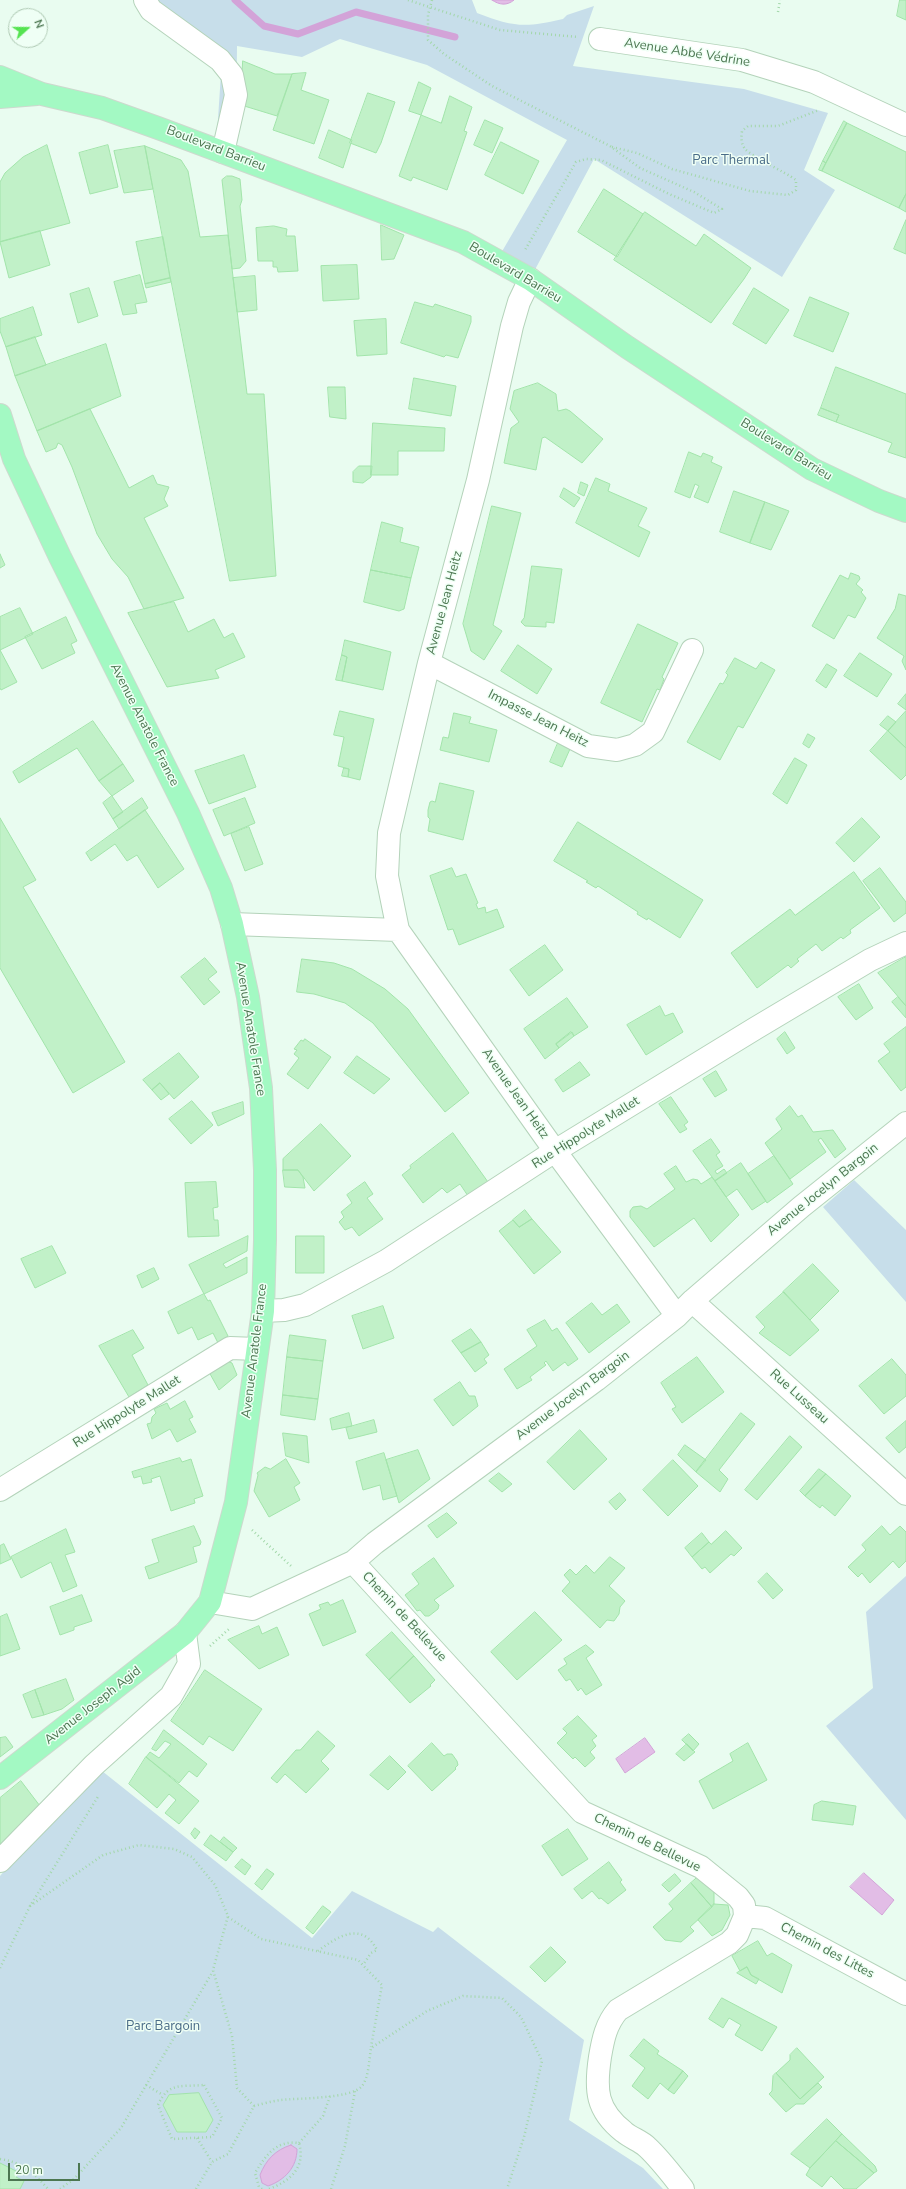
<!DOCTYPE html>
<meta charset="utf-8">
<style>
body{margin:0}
#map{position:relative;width:906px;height:2189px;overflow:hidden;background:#e9fcf0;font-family:"Nunito Sans",sans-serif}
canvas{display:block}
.north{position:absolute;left:8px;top:8px;width:40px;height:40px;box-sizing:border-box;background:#effff5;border:1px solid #aec9b3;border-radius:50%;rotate:69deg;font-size:11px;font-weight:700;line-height:16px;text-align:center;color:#4c7751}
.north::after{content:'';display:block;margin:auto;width:14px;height:18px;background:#55e351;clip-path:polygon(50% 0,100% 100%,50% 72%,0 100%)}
.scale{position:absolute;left:8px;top:2163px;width:72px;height:18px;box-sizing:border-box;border:2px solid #4c7751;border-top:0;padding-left:5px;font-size:12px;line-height:14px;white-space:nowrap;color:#4c7751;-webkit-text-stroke:3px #effff5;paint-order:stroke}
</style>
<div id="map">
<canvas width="906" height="2189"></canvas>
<div class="north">N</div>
<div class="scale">20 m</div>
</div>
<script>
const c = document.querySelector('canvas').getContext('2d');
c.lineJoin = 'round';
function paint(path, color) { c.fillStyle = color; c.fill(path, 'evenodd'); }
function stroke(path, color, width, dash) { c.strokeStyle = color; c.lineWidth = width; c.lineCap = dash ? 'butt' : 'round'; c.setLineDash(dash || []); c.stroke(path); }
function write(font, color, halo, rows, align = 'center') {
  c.font = font + ' "Nunito Sans",sans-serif'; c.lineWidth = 3; c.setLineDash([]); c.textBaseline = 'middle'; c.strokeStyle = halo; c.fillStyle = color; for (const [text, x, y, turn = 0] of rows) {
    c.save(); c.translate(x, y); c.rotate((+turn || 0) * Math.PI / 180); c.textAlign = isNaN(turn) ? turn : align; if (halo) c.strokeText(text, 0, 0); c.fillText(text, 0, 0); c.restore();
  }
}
paint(new Path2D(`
 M135,0H472L477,13C513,27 525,28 563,19L567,15L594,6L573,66L744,89L828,113L804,170L835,190L782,277L594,159L530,279L497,260L567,140L427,65L340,39L302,57L237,46L236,157L216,150L221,73Z
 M854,1180L906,1230V1302L823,1207Z
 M906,1576V1820L826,1726L873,1688L866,1612Z
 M102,1771L312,1938L352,1891L433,1932L438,1927L584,2040L569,2120L643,2168L663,2189H0V1876L18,1855Z`), '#c7deea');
const water = new Path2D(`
 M492,0H514C507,6 499,5 492,0Z
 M645,1738L655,1752L625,1773L616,1759Z
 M864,1873L894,1900L882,1915L850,1887Z
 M291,2145L297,2149C297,2167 285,2180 268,2186L262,2183L260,2175C266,2160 275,2150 291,2145Z`);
paint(water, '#e2bde6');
stroke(water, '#d3a3d8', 1);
stroke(new Path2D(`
 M235,0L264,26L298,34L356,12L455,37`), '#d3a3d8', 7);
const building = new Path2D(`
 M900,0H906V20L897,16Z
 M243,61L275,74H292L277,116L241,105Z
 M306,73L301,90L329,100L314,144L273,130L292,74Z
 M419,82L431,88L421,115L409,111Z
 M368,93L395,102L381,143L376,153L350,143Z
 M450,96L472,107L464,131L467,132L447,190L413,177L411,181L399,176L421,115L441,123Z
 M485,120L503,128L492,153L474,145Z
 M844,121L847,123L826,163L823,161Z
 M847,123L906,152V194L899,208L822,171Z
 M329,130L352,140L343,168L319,158Z
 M501,142L539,161L523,194L485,175Z
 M47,145L70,223L0,242V182L5,173L23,157Z
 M108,145L118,187L90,194L79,153Z
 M145,146L181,160L188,171L200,237L228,235L247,394H264L276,576L230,581Z
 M145,146L153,189L124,193L114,151Z
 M823,161L826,163L822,171L819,170Z
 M227,176H232L240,179L242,200L240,206L246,261L240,268L232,269L222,180Z
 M604,189L643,214L617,257L578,232Z
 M906,194V212L899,208Z
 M645,212L696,246L704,234L751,268L744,279L711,323L614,260Z
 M906,220V254L894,249Z
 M381,225L404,235L394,259L382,260Z
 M274,226L287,229L286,236H295L298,271L278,272L277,267H273V261H258L256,228Z
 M40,231L50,265L9,278L0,242Z
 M163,237L170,278L145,284L136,242Z
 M357,265L359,299L323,301L321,266Z
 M140,275L147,302L135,304L137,313L123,315L114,282Z
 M255,276L257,310L237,312L233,278Z
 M170,278L171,282L146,288L145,284Z
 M89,288L98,316L78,323L70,294Z
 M754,288L789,310L766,344L733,324Z
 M810,297L849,313L833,352L794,336Z
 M415,302L433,307L435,304L471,316V322L458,358L446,355L444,357L401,343Z
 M33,307L42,335L6,347L0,331V319Z
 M386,319L387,354L357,356L354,321Z
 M35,337L46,365L15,376L6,347Z
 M106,344L121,396L37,431L15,376Z
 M836,367L906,394V458L888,452L892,443L836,422L839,415L821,408Z
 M414,378L456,386L451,416L409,409Z
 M538,383L556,394L558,411L566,409L570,411L603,439L582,463L545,437L542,438L536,470L504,463L511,428L519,422L510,409L514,391Z
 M328,387H345L346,419L330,417Z
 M821,408L839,415L836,422L818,415Z
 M90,409L129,488L153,475L157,484L169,487L164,499L168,506L144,518L184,598L144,609L128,577L112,559L97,534L72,467L62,445L58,443L56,448L46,452L37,431Z
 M373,423L445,428L444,451H398V475H371Z
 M689,452L701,457L703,453L713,457L711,462L722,467L708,503L694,497L699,486L695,484L690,498L675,492Z
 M359,466H372L371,477L363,483L353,482V472Z
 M596,478L610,484L608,491L647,508L638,526L650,532L639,557L576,523Z
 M581,482L588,485L584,496L578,493Z
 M564,488L580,498L574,507L560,497Z
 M734,491L765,502L750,543L720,532Z
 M765,502L789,511L771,550L750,543Z
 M492,506L521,513L493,625L502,631L484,660L471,651L463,624Z
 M382,522L403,528L400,542L419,547L411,578L371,570Z
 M0,554L5,565L0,568Z
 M532,566L562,569L554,623L546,622V627L525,626L521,622L524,618Z
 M371,570L411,578L404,609L399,611L364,602Z
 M851,573L859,576L860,579L856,584L863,590L861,592L866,598L855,618L848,615L834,639L812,626L840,575L848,579Z
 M899,594L906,596V670L902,661L904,656L877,638L895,609Z
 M174,602L188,632L214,619L224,638L233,633L245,657L215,670L219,678L167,687L128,613Z
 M20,608L33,634L0,650V617Z
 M66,617L77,641L71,644L75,653L42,669L25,637Z
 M638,624L678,643L662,677L664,679L660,690L657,689L642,722L601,703Z
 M345,640L391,652L383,690L342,681L347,657L342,655Z
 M518,645L552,669L537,694L501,671Z
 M0,650L17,682L1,690L0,688Z
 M860,653L892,674L877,697L844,676Z
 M342,655L347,657L342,681L336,680Z
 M735,658L756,669L761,662L775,670L743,728L738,726L720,760L687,742L720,683L723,684L728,675L726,673Z
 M827,664L837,670L826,688L816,681Z
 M906,694V710L898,704Z
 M340,711L374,719L360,780L348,777L349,769L338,766L344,737L334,735Z
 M906,711V748L888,731Z
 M454,713L471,717L469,723L497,730L489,762L440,750L443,737L448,738Z
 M888,716L896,722L888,731L880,725Z
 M93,721L123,764L99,781L77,748L19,783L13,772Z
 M888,731L906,748V775L901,780L870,751Z
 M808,734L815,738L809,748L803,744Z
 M558,743L570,749L562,767L550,762Z
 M244,755L256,787L209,804L195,771Z
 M795,758L807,765L787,804L773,794Z
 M123,764L134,781L112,796L99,781Z
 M344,768L349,769L348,777L342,776Z
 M440,783L474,791L463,840L428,831L430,819L428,817V810L430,802L432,801L435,802Z
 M112,796L123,812L113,819L103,803Z
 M142,798L148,808L119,829L113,819Z
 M245,798L255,823L224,836L213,810Z
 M145,810L184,869L158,888L137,855L127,861L115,844L91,861L86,853Z
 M0,818L36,880L23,887L125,1062L73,1093L0,968Z
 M862,818L880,837L854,862L836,843Z
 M578,822L703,900L680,938L648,918L647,920L637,914L638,912L598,886L596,888L586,882L588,881L554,861Z
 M249,827L263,864L245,871L231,834Z
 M452,868L456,877L466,874L478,903L476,904L478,909L485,907L486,913L497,909L504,927L459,945L453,929L448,930L430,876Z
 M880,868L906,902V913L894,922L863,881Z
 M854,872L880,908L850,930L851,933L843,939L841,937L822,951L816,944L797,959L799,961L791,968L788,965L757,988L731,953L790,909L795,915Z
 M545,945L563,970L529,996L510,970Z
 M906,957V1006L878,973Z
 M205,958L217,972L208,979L220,992L204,1005L181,977Z
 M302,959L334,963L352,969L385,989L408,1009L469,1093L445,1112L373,1023L345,1003L314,994L297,992Z
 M859,984L873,1008L856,1020L838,997Z
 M898,997L906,1006V1018L892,1002Z
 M567,998L588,1027L574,1036L572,1032L556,1044L559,1048L545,1059L524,1029Z
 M660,1006L665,1016L673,1013L683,1032L646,1055L627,1025Z
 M906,1027V1087L901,1091L878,1061L890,1052L884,1044Z
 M571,1032L574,1036L559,1048L556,1044Z
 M785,1032L795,1048L787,1054L777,1039Z
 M305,1039L331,1057L308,1089L287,1074L299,1058L294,1054L297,1050L294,1049L301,1040L303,1041Z
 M179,1053L199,1077L174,1099L160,1083L152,1090L143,1080Z
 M357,1056L390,1079L374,1094L344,1073Z
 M580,1062L590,1075L563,1092L555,1080Z
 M716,1071L727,1090L715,1097L703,1079Z
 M160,1083L169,1094L161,1100L152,1090Z
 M671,1097L688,1122L684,1125L687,1129L680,1133L659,1104Z
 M192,1101L213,1125L191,1144L169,1119Z
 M243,1102L244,1114L218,1126L212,1113Z
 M790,1106L798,1117L802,1115L813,1132L833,1130L846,1149L835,1158L821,1138L818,1140L826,1152L790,1179L765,1143L782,1129L776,1119Z
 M321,1124L351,1156L314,1191L298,1170H283V1159Z
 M453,1133L488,1182L468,1196L460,1184L447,1193L442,1188L423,1203L402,1175L411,1168L410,1166Z
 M711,1139L720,1152L716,1155L723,1166L715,1171L717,1174L724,1169L727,1173L715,1181L693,1151Z
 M774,1156L793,1184L767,1203L748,1174Z
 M741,1163L766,1201L752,1210L737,1189L726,1197L715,1181Z
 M676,1166L686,1182L693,1179L698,1180L701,1184L712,1177L739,1215L711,1242L694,1218L654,1247L630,1217V1211L633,1207L641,1206L647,1209L675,1189L664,1174Z
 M283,1170H298L303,1177L305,1188L285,1187Z
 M216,1182L218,1207L213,1208L214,1220H218L219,1236L188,1237L185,1183Z
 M365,1182L373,1194L367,1198L383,1219L359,1236L352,1227L345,1230L339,1222L344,1217L341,1212L352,1203L347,1195Z
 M525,1210L532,1219L519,1227L513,1220Z
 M532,1219L561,1252L534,1274L499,1231L513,1220L519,1227Z
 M248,1236L247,1251L223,1264L226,1268L247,1257V1273L204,1294L189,1265Z
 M296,1236H324V1273H296Z
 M52,1246L66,1273L35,1288L21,1259Z
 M813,1264L839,1291L810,1320L783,1292Z
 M154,1268L159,1279L142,1288L137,1276Z
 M784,1292L819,1330L790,1356L759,1333L765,1327L756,1317Z
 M204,1294L208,1301L210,1300L228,1336L218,1343L213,1333L198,1340L192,1327L178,1334L168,1312Z
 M592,1303L602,1315L617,1304L630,1322L589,1353L566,1323Z
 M383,1306L394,1338L363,1349L352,1316Z
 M545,1320L552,1331L557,1328L578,1359L568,1366L565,1362L553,1371L546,1361L544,1363L546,1365L530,1377L532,1380L517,1389L504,1369L537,1346L527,1330Z
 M471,1329L481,1342L461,1353L452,1341Z
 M133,1330L144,1348L132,1355L148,1385L129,1397L99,1346Z
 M290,1335L326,1340L323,1361L287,1357Z
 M481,1342L489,1355L484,1359L487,1363L475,1372L461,1353Z
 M287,1357L323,1361L318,1399L283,1395Z
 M697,1357L724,1392L682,1423L672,1409L676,1407L661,1383Z
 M892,1359L906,1375V1396L884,1414L859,1386Z
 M227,1361L232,1363L237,1375L219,1390L209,1372Z
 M460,1382L469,1396H475L478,1406L453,1426L434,1400Z
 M283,1395L318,1399L315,1420L281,1415Z
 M185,1401L193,1417L189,1419L196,1432L177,1442L170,1429L152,1439L147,1424L151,1423L152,1417L156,1413L154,1409L167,1403L170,1409Z
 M349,1413L352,1426L332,1430L330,1419Z
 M741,1413L755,1424L719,1470L728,1479L720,1492L696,1472Z
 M374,1420L377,1432L349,1439L346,1428Z
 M906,1421V1447L899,1453L886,1438Z
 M580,1430L607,1459L574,1490L547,1462Z
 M283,1433L307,1436L309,1463L286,1456Z
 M790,1436L802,1447L757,1500L745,1490Z
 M685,1445L706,1460L696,1472L678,1455Z
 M418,1450L430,1479L399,1503L386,1460Z
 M384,1453L397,1496L383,1500L380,1485L363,1490L356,1462Z
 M180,1458L182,1462L191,1459L203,1496L194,1499L195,1503L171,1511L160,1476L151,1479L152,1482L143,1484L141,1476L134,1478L132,1472Z
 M286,1459L300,1483L294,1487L300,1500L269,1517L254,1491L258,1475L257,1473L265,1467L270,1469Z
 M673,1460L698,1486L668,1516L643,1490Z
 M819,1469L826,1474L805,1496L800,1491Z
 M499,1473L512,1484L502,1492L489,1481Z
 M826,1474L851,1496L835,1516L822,1505L820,1508L805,1496Z
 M620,1493L626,1500L616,1510L609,1502Z
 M447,1513L457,1523L437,1538L428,1526Z
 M194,1526L201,1542L200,1545L193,1547L197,1562L149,1579L145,1567L159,1562L152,1540Z
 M882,1526L890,1535L900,1526L906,1532V1561L899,1568L893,1561L870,1583L862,1573L858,1577L848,1567L866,1550L862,1545Z
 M66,1529L75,1552L65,1555L77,1586L63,1592L51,1562L21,1578L11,1557Z
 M726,1531L742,1548L734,1556L731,1554L710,1573L705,1567L702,1569L692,1557L709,1542L711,1544Z
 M702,1533L709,1542L692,1557L685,1548Z
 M4,1544L11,1559L0,1564V1546Z
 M610,1557L625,1568L609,1586L625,1601L620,1607L619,1614L614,1621L607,1620L600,1628L562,1591L570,1582L564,1575L570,1569L576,1575L586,1565L594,1573Z
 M434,1558L454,1586L434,1600L439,1605L438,1609L429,1616H425L420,1610L417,1611L405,1595L419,1584L412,1574Z
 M767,1573L783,1590L773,1599L758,1582Z
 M82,1595L92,1621L74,1627V1630L60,1635L50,1607Z
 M343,1600L356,1632L323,1646L309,1614L321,1609L319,1605L328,1602L330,1605Z
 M535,1612L562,1640L517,1680L491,1652Z
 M7,1614L20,1649L0,1656V1617Z
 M259,1626L262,1634L277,1627L289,1655L259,1669L228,1640Z
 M392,1632L414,1656L389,1680L366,1655Z
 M586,1645L594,1652L586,1658L602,1685L586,1695L581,1688L578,1691L570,1679L566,1681L558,1670L567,1664L564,1659Z
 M414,1656L435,1680L430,1685L431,1686L410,1703L389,1680Z
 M205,1670L262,1709L233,1751L209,1736L203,1745L171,1721Z
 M66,1679L74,1700L62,1709L44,1715L35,1690Z
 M35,1690L44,1715L32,1718L23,1695Z
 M578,1716L597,1736L592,1740L596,1746L590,1752L595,1758L585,1767L575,1757L573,1759L557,1743L567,1733L563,1729Z
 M164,1730L207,1764L197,1777L189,1771L179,1783L146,1757L150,1752L159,1758L171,1744L165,1741L156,1751L152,1749Z
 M318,1731L335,1746L321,1761L329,1769L306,1793L285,1774L277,1783L271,1778L296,1750H300Z
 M689,1734L699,1744L693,1751L682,1740Z
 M6,1737L13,1747L0,1757V1738Z
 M432,1743L444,1756L447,1754H452L457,1761L458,1765L455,1768L456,1769L432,1791L408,1766Z
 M748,1743L767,1780L713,1809L699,1781L733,1761L730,1754Z
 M687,1744L695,1752L684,1761L676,1754Z
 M390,1756L406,1772L388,1790L370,1775Z
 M146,1757L199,1801L179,1824L165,1813L176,1800L169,1794L157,1808L129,1784Z
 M21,1781L40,1806L0,1848V1798Z
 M822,1801L856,1806L853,1825L812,1820L814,1805Z
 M195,1828L200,1832L195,1839L191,1834Z
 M568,1829L588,1859L562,1876L542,1846Z
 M211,1835L233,1852L226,1861L204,1845Z
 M224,1837L237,1848L233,1852L220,1842Z
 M242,1859L251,1866L245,1875L235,1867Z
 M609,1862L622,1880L620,1882L626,1890L608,1904L601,1898L599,1899L592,1891L582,1899L574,1889Z
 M267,1869L274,1874L262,1890L255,1884Z
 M675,1874L681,1881L669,1892L662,1885Z
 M699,1876L714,1889V1904L712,1907L691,1883Z
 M691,1883L712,1907L690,1927L694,1931L681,1942L665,1940L653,1927L673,1909L669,1904Z
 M714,1904L728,1905L730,1915L722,1930L712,1936L698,1920Z
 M323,1906L331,1912L313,1934L306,1928Z
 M758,1941L767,1956L772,1953L792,1965L782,1993L751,1975L747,1967L740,1971L732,1956Z
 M551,1947L566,1962L545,1982L530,1967Z
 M747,1967L751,1975L759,1979L756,1984L737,1973Z
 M722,1998L777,2027L762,2051L735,2035L741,2025L729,2018L723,2028L709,2019Z
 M644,2039L659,2051L657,2054L683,2071L668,2090L660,2083L648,2099L632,2086L645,2068L630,2056Z
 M797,2048L824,2077L800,2099L776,2073L790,2060V2055Z
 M683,2071L688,2076L674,2094L668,2090Z
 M776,2073L800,2099L818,2083L822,2087L804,2104H796L786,2112L769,2094L772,2091L773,2076Z
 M199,2093L213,2120L206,2132H177L163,2105L169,2095Z
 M827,2119L842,2134L810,2168L791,2154Z
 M842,2134L875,2166L877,2171L874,2173L836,2141Z
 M836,2141L874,2173L856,2189H844L831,2176L822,2187L806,2175L810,2168Z
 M0,2163L18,2172L16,2177L24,2181L20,2189H0Z`);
paint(building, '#c1f1c8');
stroke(building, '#a2e4aa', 1);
const minor = new Path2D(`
 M145,0L151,10L220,60L232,75L236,95L223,152
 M600,39L742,60L814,82L906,125
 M530,279L519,302L512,326L478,480L429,663L389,833L387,876L398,930L555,1151L677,1316
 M429,663L588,746L617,750L635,745L653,732L692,650
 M232,924L398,930
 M692,1301L906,1494
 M263,1311L284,1310L305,1305L386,1261L555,1151L756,1028L870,960L906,943
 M0,1490L230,1348L257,1349
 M353,1562L582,1812L701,1867L738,1897L744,1905L745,1916L737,1935L729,1943L618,2010C606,2024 603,2039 600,2057C595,2090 596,2110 624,2132C631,2138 641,2141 647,2147C660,2159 672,2175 683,2189
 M210,1602L252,1609L353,1562L375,1543L596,1380L677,1316L692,1301L801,1207L906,1123
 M0,1861L94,1765L171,1696L189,1664L185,1633
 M745,1916L765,1918L906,1994`);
const major = new Path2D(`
 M0,77L42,94L102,108L158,128L463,242L530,279L627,347L812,469L879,501L906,511
 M0,97L37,94
 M0,415L14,459L60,557L188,813L221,888L232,924L248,997L261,1088L265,1170V1240L263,1311L236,1502L210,1602L185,1633L0,1778`);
stroke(minor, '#b4d3ba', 24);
stroke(major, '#cdd9ce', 24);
stroke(new Path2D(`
 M408,0L500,30L578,37
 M432,0L428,15V40L444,54L492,86L610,146L640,168L694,192L722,209L714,213L669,194L601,160L586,159L576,162L525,250
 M778,12L780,0
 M612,147L637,153L672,169L750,191L788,195L796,190V180C785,172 751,156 745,149C741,143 741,138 742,131L748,126H778L819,110
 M252,1530L291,1566
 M210,1646L229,1629
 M30,1906L103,1855L139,1845L174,1849L192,1857L215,1885L228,1916L213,1970L232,2036L237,2088L254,2106
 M228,1917L261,1939L358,1960L382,1985L371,2047
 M318,1951C338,1936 362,1921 377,1950L371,1953L363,1965
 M0,1968L30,1906L99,1795
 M146,2085L163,2095
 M204,2085L222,2118L212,2137L172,2139L158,2105C168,2082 181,2087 204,2085Z
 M197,2138L212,2162
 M299,2143L323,2116L330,2096
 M0,2159C22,2162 34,2173 48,2189
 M60,2189L74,2179L121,2128L213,1971
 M196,2189L212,2162L228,2154L254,2106C262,2104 272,2101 281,2100C297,2098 352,2099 362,2086C369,2077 369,2060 371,2048L427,2011L463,1996L502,1998L521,2017L542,2061L524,2137L507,2189
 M262,2189L259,2187L255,2173C266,2155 276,2140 299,2143
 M269,2189C290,2181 306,2168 299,2143
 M331,2189L345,2146L355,2091`), '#a3d7aa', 2.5, [1, 3]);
stroke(minor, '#fff', 22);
stroke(major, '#a3f9c3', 22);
write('13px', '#4c7751', '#effff5', [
 ["Avenue Abbé Védrine",687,53,9],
 ["Boulevard Barrieu",216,149,21],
 ["Boulevard Barrieu",515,273,31],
 ["Boulevard Barrieu",786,450,32],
 ["Avenue Jean Heitz",445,603,-75],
 ["Impasse Jean Heitz",538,719,27],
 ["Avenue Anatole France",144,725,63],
 ["Avenue Anatole France",250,1029,81],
 ["Avenue Jean Heitz",515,1094,55],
 ["Rue Hippolyte Mallet",586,1133,-32],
 ["Avenue Jocelyn Bargoin",823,1190,-39],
 ["Avenue Anatole France",255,1351,-83],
 ["Avenue Jocelyn Bargoin",573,1396,-37],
 ["Rue Lusseau",799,1397,42],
 ["Rue Hippolyte Mallet",127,1412,-32],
 ["Chemin de Bellevue",404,1617,47],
 ["Avenue Joseph Agid",93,1706,-38],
 ["Chemin de Bellevue",647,1843,26],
 ["Chemin des Littes",827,1951,28]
]);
write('13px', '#4a6c88', '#effff5', [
 ["Parc Thermal",731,161],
 ["Parc Bargoin",163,2027]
]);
</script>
